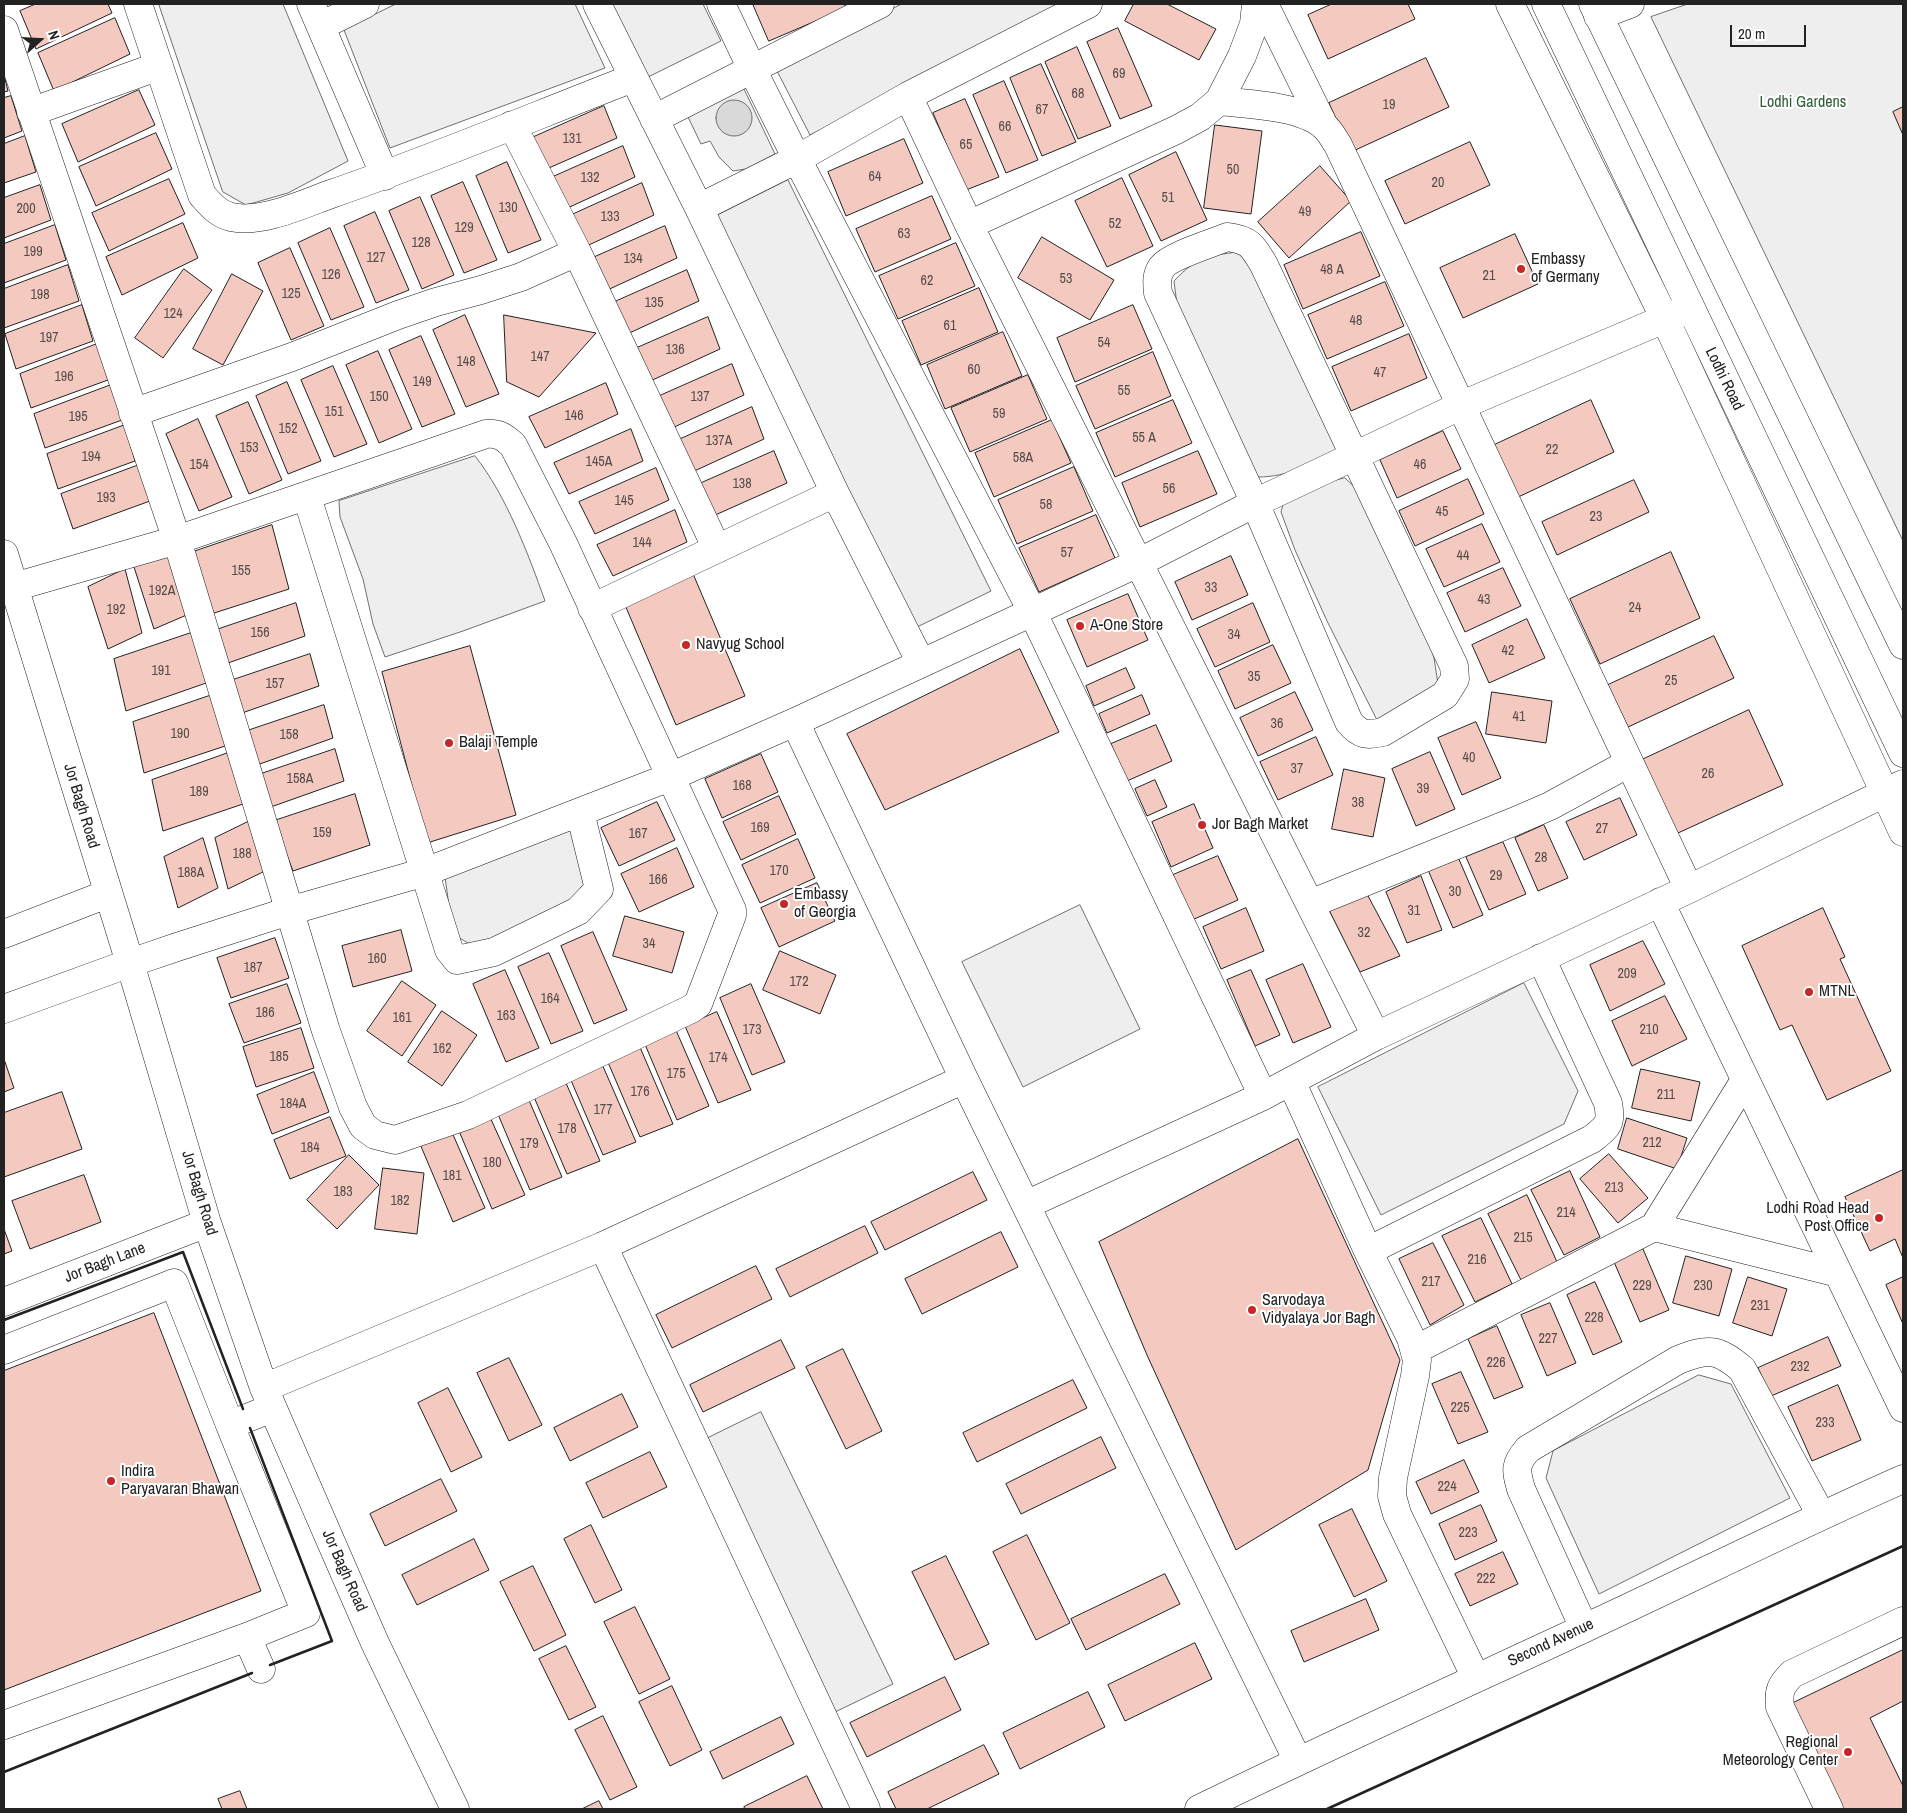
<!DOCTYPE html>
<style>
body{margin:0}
#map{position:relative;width:1907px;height:1813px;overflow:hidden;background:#fff;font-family:"Archivo Narrow",sans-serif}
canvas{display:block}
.frame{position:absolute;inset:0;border:5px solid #222;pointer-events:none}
.north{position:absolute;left:15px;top:15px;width:50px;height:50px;-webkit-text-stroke:4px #fff;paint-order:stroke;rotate:71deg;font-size:14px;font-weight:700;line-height:20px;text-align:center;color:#222}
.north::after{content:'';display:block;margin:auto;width:18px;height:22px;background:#222;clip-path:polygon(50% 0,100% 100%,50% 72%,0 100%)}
.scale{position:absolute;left:1730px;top:25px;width:76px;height:22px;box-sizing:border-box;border:2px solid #222;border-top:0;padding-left:6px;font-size:15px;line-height:18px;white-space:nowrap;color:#222;-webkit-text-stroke:4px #fff;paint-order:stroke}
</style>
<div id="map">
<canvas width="1907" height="1813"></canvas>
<div class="frame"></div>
<div class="north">N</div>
<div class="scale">20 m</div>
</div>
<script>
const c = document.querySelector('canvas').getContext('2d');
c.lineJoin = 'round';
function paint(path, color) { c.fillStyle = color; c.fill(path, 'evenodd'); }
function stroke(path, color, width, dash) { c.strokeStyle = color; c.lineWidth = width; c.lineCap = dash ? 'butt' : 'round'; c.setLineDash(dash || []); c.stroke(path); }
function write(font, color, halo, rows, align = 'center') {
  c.font = font + ' "Archivo Narrow",sans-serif'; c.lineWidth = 4; c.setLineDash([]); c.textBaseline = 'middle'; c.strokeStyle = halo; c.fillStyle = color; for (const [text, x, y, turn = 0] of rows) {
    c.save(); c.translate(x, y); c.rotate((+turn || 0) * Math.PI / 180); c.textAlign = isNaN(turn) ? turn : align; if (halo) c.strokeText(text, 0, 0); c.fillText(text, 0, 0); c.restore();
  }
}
const green = new Path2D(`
 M159,4H283L348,161L288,193L246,205L223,192Z
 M396,4H575L605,68L390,148L344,30Z
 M610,4H703L721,41L646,78Z
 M902,4H1063L810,135L776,69Z
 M1688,4H1903V541L1651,17Z
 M788,180L991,591L915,628L712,218Z
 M1244,251L1338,449C1312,464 1288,477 1258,477L1177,305L1174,281C1198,255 1210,256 1244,251Z
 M475,456C506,495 528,553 545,601L463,631L385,657L373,624L363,579L340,517L339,501Z
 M1345,478L1361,493L1426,629L1434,658L1439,690L1378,722L1327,621L1295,550L1281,512L1284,501L1318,485Z
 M571,829L584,884L571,900L539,920L473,946L458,937L450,913L445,877Z
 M1080,905L1140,1029L1023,1087L962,962Z
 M1524,983L1578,1091L1564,1124L1381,1215L1318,1087Z
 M1699,1375L1731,1384L1790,1498L1599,1594L1546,1478L1553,1451Z
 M761,1412L893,1684L835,1712L704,1440Z`);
paint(green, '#eee');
stroke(green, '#6f6f6f', 1);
const parking = new Path2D(`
 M744,89L775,154L746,169L733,171L719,157L710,141L701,144L688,117Z`);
paint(parking, '#ededed');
stroke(parking, '#6f6f6f', 1);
const water = new Path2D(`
 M716 118a18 18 0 1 1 36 0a18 18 0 1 1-36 0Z`);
paint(water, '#d9d9d9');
stroke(water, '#6f6f6f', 1);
const building = new Path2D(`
 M36,4H108L112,13L36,49L20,11Z
 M753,4H844L846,8L769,41Z
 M1134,4H1167L1216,29L1199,60L1125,21Z
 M1332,4H1408L1415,19L1328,59L1308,15Z
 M115,18L130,54L54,91L38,53Z
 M1118,28L1152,106L1120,119L1087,42Z
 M1077,47L1111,126L1078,139L1045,62Z
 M1426,58L1449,107L1351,152L1329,103Z
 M1041,64L1076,142L1042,156L1010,78Z
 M4,75L8,91L4,92Z
 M1004,81L1038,160L1006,173L973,95Z
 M139,90L155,125L78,162L62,124Z
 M11,96L22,131L4,138V98Z
 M965,99L999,177L966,190L933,113Z
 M604,106L617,138L542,171L527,140Z
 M1903,107V135L1893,112Z
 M1215,125L1262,131L1251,214L1204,208Z
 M156,133L172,169L96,206L79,167Z
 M25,136L36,172L4,183V144Z
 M904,139L923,183L846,216L828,172Z
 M1470,142L1490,185L1405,224L1385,181Z
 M623,146L635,177L561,211L546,180Z
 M1176,152L1207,220L1161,241L1129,175Z
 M507,162L541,240L508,253L476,176Z
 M1320,166L1351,201L1289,258L1258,222Z
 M1122,178L1153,246L1107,267L1075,201Z
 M169,179L185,214L109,251L92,213Z
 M463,182L497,260L464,273L431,196Z
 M642,183L654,215L580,249L565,218Z
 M40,185L51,220L4,238V198Z
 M932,196L951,239L875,272L856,229Z
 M420,197L454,275L422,289L389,211Z
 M375,212L409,290L376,303L344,226Z
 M183,223L198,258L122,295L106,257Z
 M55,225L66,260L4,283V244Z
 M665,226L677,258L603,292L588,260Z
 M330,228L364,307L331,320L298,243Z
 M1361,232L1380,276L1303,309L1284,265Z
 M1515,234L1538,284L1463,318L1440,268Z
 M1042,237L1114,280L1090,320L1018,278Z
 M956,243L975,286L898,319L879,276Z
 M290,248L324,326L291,340L258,263Z
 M68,265L79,301L4,328V289Z
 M184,269L212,290L163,358L135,338Z
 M687,270L699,301L625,335L610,304Z
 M232,274L263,291L223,365L193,349Z
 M1385,282L1404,326L1327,359L1308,315Z
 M979,288L998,332L921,365L902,321Z
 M82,305L93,341L16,369L5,334Z
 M1133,305L1152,349L1075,382L1057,338Z
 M465,315L499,394L466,407L433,330Z
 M504,315L596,333L539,397L507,382Z
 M708,317L720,349L646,383L630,351Z
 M1003,332L1022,376L945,409L927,365Z
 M1409,334L1427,378L1351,411L1332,367Z
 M421,336L455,414L422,427L389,350Z
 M97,344L108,380L31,408L20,374Z
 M378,351L412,429L379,443L346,365Z
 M1153,352L1171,396L1095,429L1076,386Z
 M732,364L744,395L670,429L655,398Z
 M333,366L367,444L334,457L301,380Z
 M1028,375L1047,419L970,452L951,408Z
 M287,382L321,461L288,474L256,396Z
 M606,383L618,414L545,448L529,417Z
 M111,385L122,420L45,448L34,414Z
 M1173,400L1192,443L1115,477L1096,433Z
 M1591,400L1614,452L1514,499L1490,447Z
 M248,402L282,480L249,494L216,416Z
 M752,407L764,439L690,473L674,442Z
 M198,419L232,497L199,511L166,434Z
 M1052,420L1071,463L994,497L975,453Z
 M125,425L135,461L58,489L47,454Z
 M631,429L643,461L569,494L554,463Z
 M1443,431L1461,469L1397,498L1380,460Z
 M774,451L787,483L713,516L697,485Z
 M1198,451L1217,494L1140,527L1122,483Z
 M139,465L150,501L73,529L61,494Z
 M1074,467L1093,511L1017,544L998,500Z
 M656,468L669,500L595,534L579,502Z
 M1468,479L1484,514L1415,546L1399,511Z
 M1634,480L1649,512L1557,555L1542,522Z
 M675,510L687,542L613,576L597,545Z
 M1096,515L1115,558L1039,592L1019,548Z
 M1482,524L1500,562L1444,587L1426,549Z
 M272,525L289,589L208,615L193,552Z
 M171,550L189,614L154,629L134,567Z
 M1671,552L1700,618L1600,664L1570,599Z
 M1231,556L1248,595L1192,620L1175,582Z
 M1503,568L1521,606L1465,632L1447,593Z
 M125,569L142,633L108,649L88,587Z
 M691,569L745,696L676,725L622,598Z
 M1128,594L1148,640L1087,667L1067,620Z
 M296,603L305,636L228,663L216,630Z
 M1253,603L1270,642L1215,667L1197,629Z
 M1527,619L1545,658L1489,683L1472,645Z
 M194,632L209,682L126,711L114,659Z
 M1714,636L1734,678L1628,727L1608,685Z
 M1273,645L1291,683L1235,709L1218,671Z
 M470,646L516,815L427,843L382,672Z
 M1020,649L1059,732L885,810L847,734Z
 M310,654L319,686L242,713L230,681Z
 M1126,668L1135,688L1094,706L1086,686Z
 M1295,692L1313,730L1258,756L1240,718Z
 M1492,692L1552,701L1546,743L1486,734Z
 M212,695L228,745L144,773L133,722Z
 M1142,695L1150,714L1107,733L1099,714Z
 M324,705L333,738L257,765L244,732Z
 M1749,710L1783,785L1667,838L1633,764Z
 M1476,722L1501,778L1462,795L1438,738Z
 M1156,725L1172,761L1127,781L1111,744Z
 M1316,737L1333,775L1278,800L1260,762Z
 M335,749L344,781L268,808L255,776Z
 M231,752L246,803L163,831L152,780Z
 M1430,752L1455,809L1416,826L1392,769Z
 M761,754L778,792L722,818L705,779Z
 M1344,769L1385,778L1373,837L1332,829Z
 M1155,780L1167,807L1147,816L1135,789Z
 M355,794L370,845L293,871L274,821Z
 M779,796L796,834L741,860L723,822Z
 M1620,798L1637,835L1584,860L1566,822Z
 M657,802L675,840L619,866L601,828Z
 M1194,804L1213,848L1171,867L1152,822Z
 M254,819L269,869L228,889L215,838Z
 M1544,825L1568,878L1538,891L1515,838Z
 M203,838L218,888L178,908L164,857Z
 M798,839L815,878L760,903L742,865Z
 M1503,842L1526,894L1489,910L1466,857Z
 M677,848L694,887L639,912L621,874Z
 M1218,856L1238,900L1192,920L1173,875Z
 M1458,857L1483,915L1453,928L1428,870Z
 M1421,876L1442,930L1407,943L1386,892Z
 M817,883L835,921L779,947L761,908Z
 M1367,894L1400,956L1360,972L1329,910Z
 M1246,908L1264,951L1221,969L1203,927Z
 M1823,908L1845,957L1840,959L1891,1071L1827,1100L1792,1025L1780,1030L1742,946Z
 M625,916L684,932L672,973L613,956Z
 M401,930L412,971L353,987L342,946Z
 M593,932L627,1010L594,1024L561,946Z
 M275,938L289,978L231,998L217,958Z
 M1643,941L1665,984L1610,1011L1590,965Z
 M780,951L836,975L820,1014L763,990Z
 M549,953L583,1031L551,1044L518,967Z
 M1303,964L1331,1027L1293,1043L1266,980Z
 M505,970L539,1048L506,1062L473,984Z
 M1251,970L1280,1035L1255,1046L1227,980Z
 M402,981L436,1005L402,1056L367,1031Z
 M287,984L301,1023L244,1043L229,1004Z
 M751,984L785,1062L752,1075L720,998Z
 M1665,996L1687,1039L1632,1066L1612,1021Z
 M442,1011L477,1035L442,1086L408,1062Z
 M717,1012L751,1090L718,1103L685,1026Z
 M301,1028L314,1068L256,1087L243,1047Z
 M675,1028L709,1106L677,1120L644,1042Z
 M639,1045L673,1124L640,1137L607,1060Z
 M4,1059L14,1088L4,1092Z
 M602,1064L636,1142L603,1155L570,1078Z
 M1641,1069L1700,1082L1691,1121L1632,1108Z
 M314,1072L329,1112L272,1134L257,1095Z
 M566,1083L600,1161L567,1174L534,1097Z
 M62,1092L82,1149L4,1177V1113Z
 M528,1098L562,1177L530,1190L497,1112Z
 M330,1117L346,1156L290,1179L274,1140Z
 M490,1117L525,1195L492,1209L459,1131Z
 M1627,1118L1687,1138L1677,1169L1618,1149Z
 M451,1130L485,1208L453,1222L420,1144Z
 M1298,1139L1400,1360L1368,1470L1236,1550L1147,1355L1099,1242Z
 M1609,1154L1648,1198L1618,1223L1580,1179Z
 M349,1155L379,1185L337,1229L307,1200Z
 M383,1168L424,1173L417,1234L375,1229Z
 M1903,1170V1258L1895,1239L1870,1251L1845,1197Z
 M1570,1171L1600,1237L1564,1255L1531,1190Z
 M973,1172L987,1200L885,1250L871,1222Z
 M84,1175L101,1222L30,1249L12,1201Z
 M1527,1195L1557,1262L1521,1280L1488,1214Z
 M1481,1218L1512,1284L1475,1302L1442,1236Z
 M865,1226L878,1253L790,1297L776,1269Z
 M4,1229L12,1251L4,1254Z
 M1001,1232L1018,1267L922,1314L905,1279Z
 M1433,1243L1464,1305L1430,1325L1399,1259Z
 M1643,1249L1669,1310L1640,1322L1614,1262Z
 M1686,1256L1732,1269L1719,1316L1673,1303Z
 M756,1266L772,1299L672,1348L656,1315Z
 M1748,1277L1787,1289L1772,1336L1733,1323Z
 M1903,1277V1324L1886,1285Z
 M1595,1282L1622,1342L1593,1355L1567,1295Z
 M1550,1303L1576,1363L1547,1376L1521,1315Z
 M154,1313L261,1591L4,1690V1371Z
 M1497,1326L1523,1387L1494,1399L1468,1339Z
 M1828,1337L1841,1366L1771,1396L1758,1368Z
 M781,1340L795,1368L703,1412L690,1385Z
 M843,1349L882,1431L846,1449L806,1367Z
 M509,1358L542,1425L509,1441L477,1373Z
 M1461,1372L1488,1432L1458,1444L1432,1384Z
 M1073,1380L1087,1408L977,1462L963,1433Z
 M1838,1385L1861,1440L1812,1461L1788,1407Z
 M448,1388L482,1457L451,1472L418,1403Z
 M622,1394L638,1427L570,1461L554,1428Z
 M1101,1437L1116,1468L1021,1514L1006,1484Z
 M650,1452L667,1487L603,1518L586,1483Z
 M1464,1460L1479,1492L1431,1514L1416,1482Z
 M441,1479L457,1511L385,1546L370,1514Z
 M1481,1505L1497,1541L1455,1560L1439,1524Z
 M1352,1509L1387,1581L1354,1597L1319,1525Z
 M591,1525L622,1590L595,1603L564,1539Z
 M1027,1535L1070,1623L1036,1640L993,1552Z
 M474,1539L489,1570L417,1605L402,1575Z
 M1503,1552L1518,1584L1470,1606L1455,1574Z
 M946,1556L989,1644L955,1660L912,1572Z
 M533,1566L566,1635L534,1651L500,1582Z
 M1165,1574L1180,1604L1086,1650L1071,1619Z
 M1366,1599L1379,1630L1304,1662L1291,1631Z
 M635,1607L670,1679L639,1694L604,1622Z
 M1195,1643L1212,1679L1125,1721L1108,1685Z
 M566,1646L596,1707L569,1720L539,1659Z
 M1903,1650V1701L1870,1718L1903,1786V1809H1837L1787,1706Z
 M945,1677L961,1710L867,1757L850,1723Z
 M672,1686L702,1750L670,1766L639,1702Z
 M1088,1692L1105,1727L1020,1769L1003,1733Z
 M603,1716L637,1787L610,1800L575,1730Z
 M781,1717L794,1744L723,1779L710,1752Z
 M984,1745L999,1774L927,1809H896L888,1792Z
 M807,1776L823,1809H745L744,1807Z
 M240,1791L247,1809H222L218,1799Z
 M599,1801L603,1809H582Z`);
paint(building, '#f3c9c0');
stroke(building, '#222', 1);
const minor = new Path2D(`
 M138,4L202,195C210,204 218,214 231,217C261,224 303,204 331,194C433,159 532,117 633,78
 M311,4L385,176
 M597,4L699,208L835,493L921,663
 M721,4L752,69L797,159L1032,611L1263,1096
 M1256,4L1254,24L1242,56L1219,101L1200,117L1176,130L969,225L1376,1036
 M1264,4L1324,126
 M1510,4L1665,319L1903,832
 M1598,16L1630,4
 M321,26L365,4
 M4,30L177,540L326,1031L353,1107L363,1126L375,1135L395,1140L468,1115L691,1009L698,1004L732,915V910L563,543L513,445C504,437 499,433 486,434L177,540L14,587
 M908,96L969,225
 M1219,101C1248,104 1302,106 1324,126C1330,131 1334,139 1338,145L1689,889
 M31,112L159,66
 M654,119L880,4
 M512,125L577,252L717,549
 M699,208L797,159L908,96L1088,4
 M1227,237C1250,240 1252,245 1264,265L1454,666L1455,679L1445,695L1383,732C1366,736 1360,735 1349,722L1255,503L1158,293C1157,284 1156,275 1162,267C1170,256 1213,243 1227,237Z
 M133,413L292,357L398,315L436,302L481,290L521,277L577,252
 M307,497L449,950L457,960L494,952L578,911L599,889L580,812
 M4,554L130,963L207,1223L264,1388L375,1643L455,1809
 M592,608L835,493
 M795,722L964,1079L1298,1761
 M1660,902L1903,1408
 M1310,904L1513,822L1550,806L1629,763
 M4,934L107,894
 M4,1009L130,963L177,947L289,911L425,872L670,777L795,722L1138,563L1255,503L1460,406L1690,308
 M1291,1081L1368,1251L1411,1338L1417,1360L1415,1376L1393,1478L1392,1496L1397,1514L1476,1678
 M1026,1205L1263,1096L1376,1036L1689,889L1903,784
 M1654,1227L1745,1080
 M603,1246L866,1809
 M1368,1251L1592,1139C1608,1126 1612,1124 1608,1103L1541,958
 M4,1302L207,1223
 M4,1350L174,1283L230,1425
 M1415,1350L1654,1227L1838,1273
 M264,1388L603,1246L964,1079
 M1584,1628L1521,1489C1516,1470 1514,1465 1528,1449L1678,1360C1708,1348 1717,1348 1742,1369L1821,1515
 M261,1669L247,1637L306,1613L230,1425L272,1408
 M4,1725L247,1637
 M1199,1809C1326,1747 1456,1688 1585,1628C1691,1579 1796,1526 1903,1479
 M1829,1809L1780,1707C1778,1691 1781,1685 1792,1674L1903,1621`);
const major = new Path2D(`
 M1546,4L1903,753
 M1593,4L1903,645`);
stroke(minor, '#222', 29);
stroke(major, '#222', 29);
stroke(minor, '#fff', 28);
stroke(major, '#fff', 28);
stroke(new Path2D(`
 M4,1320L183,1252L243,1409
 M250,1428L332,1641L270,1665
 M4,1772L252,1673
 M1327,1809L1903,1546`), '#222', 2.5);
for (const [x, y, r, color] of [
 [1521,269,5,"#c62828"],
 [1080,626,5,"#c62828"],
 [686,645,5,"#c62828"],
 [449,743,5,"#c62828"],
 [1202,825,5,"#c62828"],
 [784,904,5,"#c62828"],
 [1809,992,5,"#c62828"],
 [1879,1218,5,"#c62828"],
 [1252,1310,5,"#c62828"],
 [111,1481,5,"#c62828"],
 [1848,1752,5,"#c62828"]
]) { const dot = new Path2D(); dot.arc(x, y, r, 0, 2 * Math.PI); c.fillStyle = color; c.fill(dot); stroke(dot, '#fff', 2); }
write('14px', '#564c4a', null, [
 ["69",1119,74],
 ["68",1078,94],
 ["19",1389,105],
 ["67",1042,110],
 ["66",1005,127],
 ["131",572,139],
 ["65",966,145],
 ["50",1233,170],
 ["64",875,177],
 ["132",590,178],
 ["20",1438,183],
 ["51",1168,198],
 ["130",508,208],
 ["200",26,209],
 ["49",1305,212],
 ["133",610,217],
 ["52",1115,224],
 ["129",464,228],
 ["63",904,234],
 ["128",421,243],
 ["199",33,252],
 ["127",376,258],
 ["134",633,259],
 ["48 A",1332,270],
 ["126",331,275],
 ["21",1489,276],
 ["53",1066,279],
 ["62",927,281],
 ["125",291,294],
 ["198",40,295],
 ["135",654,303],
 ["124",173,314],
 ["48",1356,321],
 ["61",950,326],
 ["197",49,338],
 ["54",1104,343],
 ["136",675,350],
 ["147",540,357],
 ["148",466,362],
 ["60",974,370],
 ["47",1380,373],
 ["196",64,377],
 ["149",422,382],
 ["55",1124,391],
 ["150",379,397],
 ["137",700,397],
 ["151",334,412],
 ["59",999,414],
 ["146",574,416],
 ["195",78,417],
 ["152",288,429],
 ["55 A",1144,438],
 ["137A",719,441],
 ["153",249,448],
 ["22",1552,450],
 ["194",91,457],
 ["58A",1023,458],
 ["145A",599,462],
 ["154",199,465],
 ["46",1420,465],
 ["138",742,484],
 ["56",1169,489],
 ["193",106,498],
 ["145",624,501],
 ["58",1046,505],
 ["45",1442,512],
 ["23",1596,517],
 ["144",642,543],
 ["57",1067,553],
 ["44",1463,556],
 ["155",241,571],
 ["33",1211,588],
 ["192A",162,591],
 ["43",1484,600],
 ["24",1635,608],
 ["192",116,610],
 ["156",260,633],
 ["34",1234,635],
 ["42",1508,651],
 ["191",161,671],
 ["35",1254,677],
 ["25",1671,681],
 ["157",275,684],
 ["41",1519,717],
 ["36",1277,724],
 ["190",180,734],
 ["158",289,735],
 ["40",1469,758],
 ["37",1297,769],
 ["26",1708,774],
 ["158A",300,779],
 ["168",742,786],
 ["39",1423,789],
 ["189",199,792],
 ["38",1358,803],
 ["169",760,828],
 ["27",1602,829],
 ["159",322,833],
 ["167",638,834],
 ["188",242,854],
 ["28",1541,858],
 ["170",779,871],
 ["188A",191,873],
 ["29",1496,876],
 ["166",658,880],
 ["30",1455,892],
 ["31",1414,911],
 ["32",1364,933],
 ["34",649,944],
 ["160",377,959],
 ["187",253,968],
 ["209",1627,974],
 ["172",799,982],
 ["164",550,999],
 ["186",265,1013],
 ["163",506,1016],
 ["161",402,1018],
 ["173",752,1030],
 ["210",1649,1030],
 ["162",442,1049],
 ["185",279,1057],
 ["174",718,1058],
 ["175",676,1074],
 ["176",640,1092],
 ["211",1666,1095],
 ["184A",293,1104],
 ["177",603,1110],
 ["178",567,1129],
 ["212",1652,1143],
 ["179",529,1144],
 ["184",310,1148],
 ["180",492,1163],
 ["181",452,1176],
 ["213",1614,1188],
 ["183",343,1192],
 ["182",400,1201],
 ["214",1566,1213],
 ["215",1523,1238],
 ["216",1477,1260],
 ["217",1431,1282],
 ["229",1642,1286],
 ["230",1703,1286],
 ["231",1760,1306],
 ["228",1594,1318],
 ["227",1548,1339],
 ["226",1496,1363],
 ["232",1800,1367],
 ["225",1460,1408],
 ["233",1825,1423],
 ["224",1447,1487],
 ["223",1468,1533],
 ["222",1486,1579]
]);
write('16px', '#2f5e38', '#fff', [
 ["Lodhi Gardens",1803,103]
]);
write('16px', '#222', '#fff', [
 ["Embassy",1531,260],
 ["of Germany",1531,278],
 ["A-One Store",1090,626],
 ["Navyug School",696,645],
 ["Balaji Temple",459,743],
 ["Jor Bagh Market",1212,825],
 ["Embassy",794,895],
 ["of Georgia",794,913],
 ["MTNL",1819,992],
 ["Lodhi Road Head",1869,1209,"right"],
 ["Post Office",1869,1227,"right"],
 ["Sarvodaya",1262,1301],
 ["Vidyalaya Jor Bagh",1262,1319],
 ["Indira",121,1472],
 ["Paryavaran Bhawan",121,1490],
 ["Regional",1838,1743,"right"],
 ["Meteorology Center",1838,1761,"right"]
], 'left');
write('16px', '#222', '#fff', [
 ["Lodhi Road",1724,379,64],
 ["Jor Bagh Road",81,806,73],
 ["Jor Bagh Road",199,1193,73],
 ["Jor Bagh Lane",105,1263,-21],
 ["Jor Bagh Road",344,1571,66],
 ["Second Avenue",1551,1643,-25]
]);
</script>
